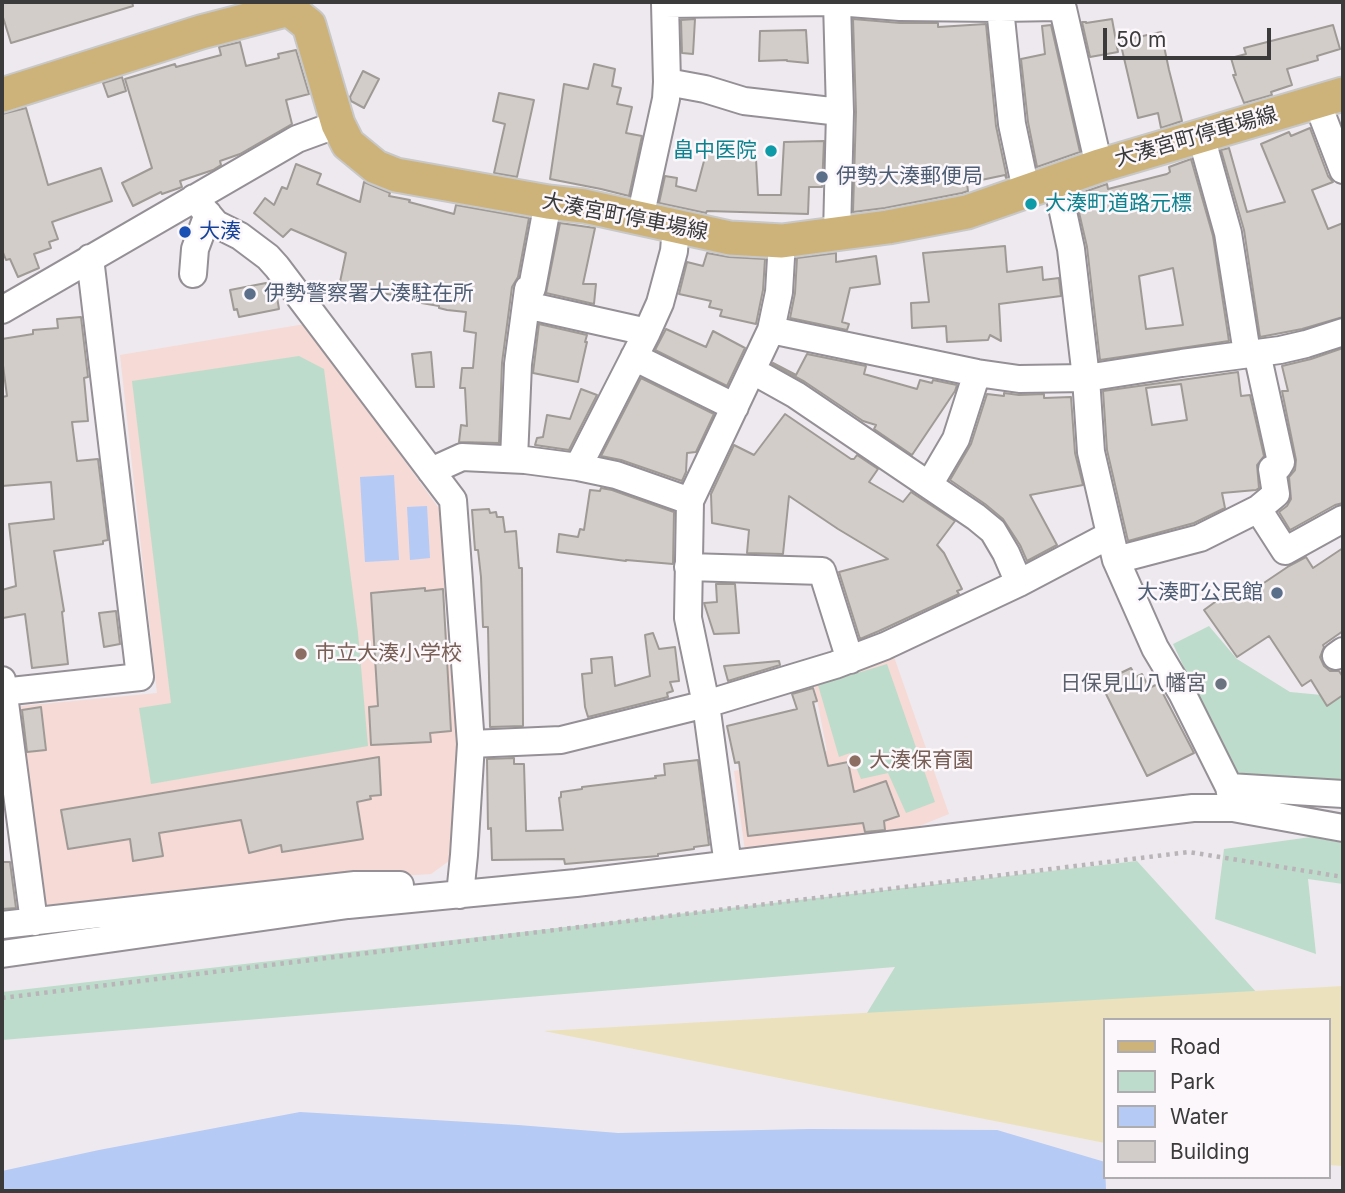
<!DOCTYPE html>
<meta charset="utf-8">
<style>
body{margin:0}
#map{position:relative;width:1345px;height:1193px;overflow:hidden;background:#eee9ee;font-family:Inter,sans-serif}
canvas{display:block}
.frame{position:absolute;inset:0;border:4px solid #3c3b3c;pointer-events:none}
.legend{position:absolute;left:1103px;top:1018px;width:228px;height:161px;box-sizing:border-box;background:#fbf7fb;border:2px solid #afacaf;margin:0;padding:9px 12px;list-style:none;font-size:21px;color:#3c3b3c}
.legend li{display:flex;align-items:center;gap:14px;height:35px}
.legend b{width:35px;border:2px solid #afacaf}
.scale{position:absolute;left:1103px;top:28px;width:168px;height:32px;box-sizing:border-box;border:4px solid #3c3b3c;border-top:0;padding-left:9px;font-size:21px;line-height:24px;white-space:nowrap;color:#3c3b3c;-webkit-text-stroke:5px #fbf7fb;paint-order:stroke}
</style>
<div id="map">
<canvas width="1345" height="1193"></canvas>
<div class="frame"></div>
<ul class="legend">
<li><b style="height:9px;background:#cdb279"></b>Road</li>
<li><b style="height:19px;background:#bedccb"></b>Park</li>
<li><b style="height:19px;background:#b5caf4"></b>Water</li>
<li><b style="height:19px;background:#d2cdc9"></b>Building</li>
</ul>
<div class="scale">50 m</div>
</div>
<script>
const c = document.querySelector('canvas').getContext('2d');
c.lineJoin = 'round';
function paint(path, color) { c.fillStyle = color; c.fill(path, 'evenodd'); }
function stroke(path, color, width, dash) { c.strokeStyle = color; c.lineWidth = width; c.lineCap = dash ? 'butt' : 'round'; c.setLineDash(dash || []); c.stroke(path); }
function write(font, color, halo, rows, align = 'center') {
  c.font = font + ' Inter,"Noto Sans JP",sans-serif'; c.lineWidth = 5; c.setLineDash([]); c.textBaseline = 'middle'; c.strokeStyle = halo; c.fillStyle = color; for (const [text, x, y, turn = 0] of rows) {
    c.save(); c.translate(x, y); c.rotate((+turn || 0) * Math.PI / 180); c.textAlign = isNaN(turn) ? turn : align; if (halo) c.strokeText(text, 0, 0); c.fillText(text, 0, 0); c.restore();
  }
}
paint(new Path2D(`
 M305,324L443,514L445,615L458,743L460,841L449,861L431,874L325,881L39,913L28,878L21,706L157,693L120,355Z
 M893,654L949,814L892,837L745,851L734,771L827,751L813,679Z`), '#f5dad6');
paint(new Path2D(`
 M299,356L324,369L358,633L368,746L151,784L139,708L171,703L132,381Z
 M1209,626L1237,659L1290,692L1343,697V782L1237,780L1173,644Z
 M887,664L935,802L906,813L888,773L861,779L850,753L839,757L818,685Z
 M1311,837L1343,843V884L1308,879L1316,954L1215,919L1224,849Z
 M1137,861L1278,1016L867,1013L895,967L2,1040V992Z`), '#bedccb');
paint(new Path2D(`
 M1343,986V1166L1329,1165V1020H1105V1143L544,1031Z`), '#ebe1bc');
paint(new Path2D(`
 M394,475L399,560L365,562L360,477Z
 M427,506L430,558L410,560L407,507Z
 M300,1112L518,1125L618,1133L809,1129L997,1130L1105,1162L1106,1191H2V1171L99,1150Z`), '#b5caf4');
const building = new Path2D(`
 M2,2H132L133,6L11,43L2,14Z
 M695,19L693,54L682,53L681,20Z
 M853,19L900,23H938V27L986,24L996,126L1007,178H1006L1005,175L967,183L968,191L962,193L885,208L853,212L856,112Z
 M1112,19L1118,52L1090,57L1082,22H1086V23Z
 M1051,25L1080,152L1037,167L1028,122L1021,59L1045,54L1042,26Z
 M1333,25L1340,49L1317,56L1318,60L1287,69L1292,85L1271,92L1272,95L1244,103L1233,75H1236L1231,58L1246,54L1244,48Z
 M806,30L808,63L787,61V60L759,61L760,31Z
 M1161,32L1169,70L1182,121L1161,128L1158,113L1138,118L1120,41Z
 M240,42L246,66L279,58L278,54L296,50L309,94L286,100L292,124L240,154L220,161L221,165L213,170L180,181L182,187L162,194L161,192L133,206L122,183L152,168L125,79L175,64L176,67L221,55L219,47Z
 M594,64L615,69L612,86L621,88L617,104L632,107L626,133L642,136L629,196L601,189L550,179L564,84L588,89Z
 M363,71L379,79L364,108L351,101L350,97Z
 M122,77L126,91L108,97L103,83Z
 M499,93L534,100L517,177L494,173L505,124L493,121Z
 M26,108L48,185L101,168L112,201L52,222L58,239L49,242L51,248L34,254L39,268L18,277L10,259L6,260L2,250V114Z
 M1310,128L1328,176L1333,182L1312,190L1328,229L1343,223V317L1302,329L1260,337L1244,230L1221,150L1229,148L1247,212L1285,202L1261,144L1289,132L1291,136Z
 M824,141L822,187H809L808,214L707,211L706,213L659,203L665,176L677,178L676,186L696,191L708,146L756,159L758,195H781L784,142Z
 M1191,159L1213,236L1229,341L1100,360L1087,247L1075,195L1107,184L1108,189L1167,174L1170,172L1169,167ZM1173,268L1183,325L1146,329L1139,276Z
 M296,164L321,174L317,184L360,202L364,182L390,193L389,196L410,200L409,202L454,214L456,205L529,218L518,277L512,287L502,363L499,443L459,442L461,425L467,426L465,388H460L462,368H473L476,333L464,331L466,312L447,310L439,308V306L392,298L393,295L359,289V285L340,282L346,253L291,229L283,237L254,213L265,198L274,205L282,187L287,189Z
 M560,223L595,228L583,284H596L594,304L546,293Z
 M1005,246L1007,272L1042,267L1043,280L1059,278L1061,296L999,304L1001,341L990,335L988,340L947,342L946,326L912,328L911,303L929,302L923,253Z
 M707,253L729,257L765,259L763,290L756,324L720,316L722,310L709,307L711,301L679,294L687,262L703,266Z
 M836,253V262L876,256L880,284L850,288L842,322L849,324L847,330L790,318L795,293L797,258Z
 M266,283L268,290L273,288L276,291L279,309L239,317L237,309L234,310L230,290Z
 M81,317L88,377L84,378L88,421L72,422L77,461L98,459L108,540L103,541V544L54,551L64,611L62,612L68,664L32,668L25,614L3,618L2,590L16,586L9,524L54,519L51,482L2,486V397L7,396L2,358V339L33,334V330L58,328L57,319Z
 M539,324L587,335L585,342H587L578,382L533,373Z
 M666,329L706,347L713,331L745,348L727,386L655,350Z
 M1343,348V503L1335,505L1290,530L1279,512L1287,506L1291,499L1289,477L1295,470L1296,460L1282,391H1288L1282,366L1311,359Z
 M431,352L434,387H416L412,354Z
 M807,354L866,366L864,374L917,389L920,380L932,383L933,380L957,385L955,391L912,455L874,429L876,425L863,421L805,382L772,364L773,363L796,375Z
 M1238,372L1241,396L1250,395L1264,456L1257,465L1259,488L1256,490L1222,493L1225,508L1194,523L1128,541L1107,450L1103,391ZM1181,384L1187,420L1152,425L1146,388Z
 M641,378L714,414L696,452L687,453L686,472L682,481L621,460L601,456Z
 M581,389L597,395L569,450L535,445L537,438L543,437L547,415L570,419Z
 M1004,393L1019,395L1044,394V398L1071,397L1075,453L1083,485L1030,495L1057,545L1027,561L1020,545L1003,519L985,504L950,480L971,444L987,394L1004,396Z
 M785,414L851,459H854L857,455L878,469L869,482L903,502L911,492L955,521L937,545L944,553L962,589L957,591L959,594L879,631L860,639L839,572L888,559L838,529L789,496L783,554L747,553L749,530L712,523L711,494L734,445L754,455Z
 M601,488L612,490L674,512L673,564L626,560V561L557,552L559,534L578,537L580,529L584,530L590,490L600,491Z
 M489,509L490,513L496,512L497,517H503L505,532L516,531L519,568H522L523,726L490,727L488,627H483L481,577L478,550H475L472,510Z
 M1343,548V631L1323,645L1324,647L1320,657L1324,666L1330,671H1339L1343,677V695L1327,706L1311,680L1302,686L1269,636L1237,657L1204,610L1233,589L1240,599L1289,566L1306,557L1313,568Z
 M716,584H735L739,633L714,634L704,603L717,602Z
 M425,588V591L443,589L451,731L430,733L431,742L371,745L369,707L378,706L371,593Z
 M116,611L120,644L104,647L99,613Z
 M653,633L659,649L675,647L679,681L670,682L673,691L667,693L668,697L588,717L585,707L582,674L592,673L591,659L612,657L615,686L650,676L645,635Z
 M779,661L780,665L728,681L724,666Z
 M1131,668L1136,677L1142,674L1149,688L1158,684L1194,753L1147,776L1105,692L1111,690L1106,680Z
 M813,688L817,701L813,702L828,766L848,762L854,792L886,781L899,816L884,821L885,830L865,832L863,823L748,836L739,762L735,763L727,726L797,709L792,694Z
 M41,707L46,750L27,752L22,710Z
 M379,757L381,795L370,796L371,799L357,802L363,839L282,852L281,845L249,853L241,820L159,833L163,856L133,861L130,839L68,849L61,810Z
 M514,758V764H524L526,831L563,830L559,798L561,797V792L582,789V787L656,778L655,776L665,775L664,764L698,760L709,845L694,847V849L658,854V856L565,864L564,859L492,860L491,828L488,829L487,759Z
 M2,862H10L16,908L2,909Z`);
paint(building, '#d2cdc9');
stroke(building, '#9f9a96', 2);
const minor = new Path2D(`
 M1000,8L1012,124L1026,190
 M667,82L705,89L744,101L840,112
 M1317,102L1343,170
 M1201,136L1228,233L1247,353
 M194,198L216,224L240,236L268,257L277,267L453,500L471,744L464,855L460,895
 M640,218L666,99L667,82L665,4L837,2L900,7L1000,8L1058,7L1063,9L1099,166
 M837,234L840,112L837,2
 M193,274L195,249L208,214
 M526,305L647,332
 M2,310L297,139L338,124
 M771,330L977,373L1019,379L1086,378L1182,363L1280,350L1306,344L1343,332
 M1257,353L1281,462L1278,467L1272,469L1276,494L1258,509
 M634,357L735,407
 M753,371L796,395L976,517L993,531L1006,553L1019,583
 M514,459L518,364L528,289L532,288L548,202
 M578,467L647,332L660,303L674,251L676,226
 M431,471L462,457L525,460L578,467L616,475L690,501
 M929,485L956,439L977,373
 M1116,560L1200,538L1258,509L1285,551L1343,519
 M688,567L822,571L850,660
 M1336,656L1343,651
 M2,680L34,922
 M2,692L140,677L90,258
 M471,744L561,740L706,704L835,665L885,646L1019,583L1110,535
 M1229,787L1343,794
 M1233,808L1343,828
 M726,851L706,704L688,618L690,501L771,330L779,292L782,241
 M2,925L355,885H400
 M2,954L348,905L576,883L1193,808H1233L1229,787L1182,693L1155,648L1116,560L1091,452L1086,378L1071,249L1056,179`);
const major = new Path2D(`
 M2,95L201,32L289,9L309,25L338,124L348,144L376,167L396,175L548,202L584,206L730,238L782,241L888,227L967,212L1099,166L1343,94`);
stroke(minor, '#949095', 30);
stroke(major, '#c8c8c8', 37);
stroke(new Path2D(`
 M2,998L1189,852L1343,877`), '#b8b4b8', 4.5, [3.5, 5]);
stroke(minor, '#fff', 26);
stroke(major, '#cdb279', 33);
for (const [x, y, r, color] of [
 [771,151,7,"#0f9aa8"],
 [822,177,7,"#5c6f8a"],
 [1031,204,7,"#0f9aa8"],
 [185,232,7,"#1a4fb4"],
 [250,294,7,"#5c6f8a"],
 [1277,593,7,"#5c6f8a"],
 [301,654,7,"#8d6e63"],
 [1221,684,7,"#6b7280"],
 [855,761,7,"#8d6e63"]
]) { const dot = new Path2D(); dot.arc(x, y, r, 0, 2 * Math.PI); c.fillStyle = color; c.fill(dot); stroke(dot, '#fbf7fb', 2.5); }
write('21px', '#3c3b3c', '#fbf7fb', [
 ["大湊宮町停車場線",1196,137,-16],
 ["大湊宮町停車場線",625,217,11]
]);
write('21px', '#0d838f', '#fbf7fb', [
 ["畠中医院",757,151],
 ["大湊町道路元標",1045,204,"left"]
], 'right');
write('21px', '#4e5e75', '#fbf7fb', [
 ["伊勢大湊郵便局",836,177],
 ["伊勢警察署大湊駐在所",264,294],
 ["大湊町公民館",1263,593,"right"]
], 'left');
write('21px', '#164399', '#fbf7fb', [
 ["大湊",199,232]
], 'left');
write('21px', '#785e54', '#fbf7fb', [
 ["市立大湊小学校",315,654],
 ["大湊保育園",869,761]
], 'left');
write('21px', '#5b616d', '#fbf7fb', [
 ["日保見山八幡宮",1207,684]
], 'right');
</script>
